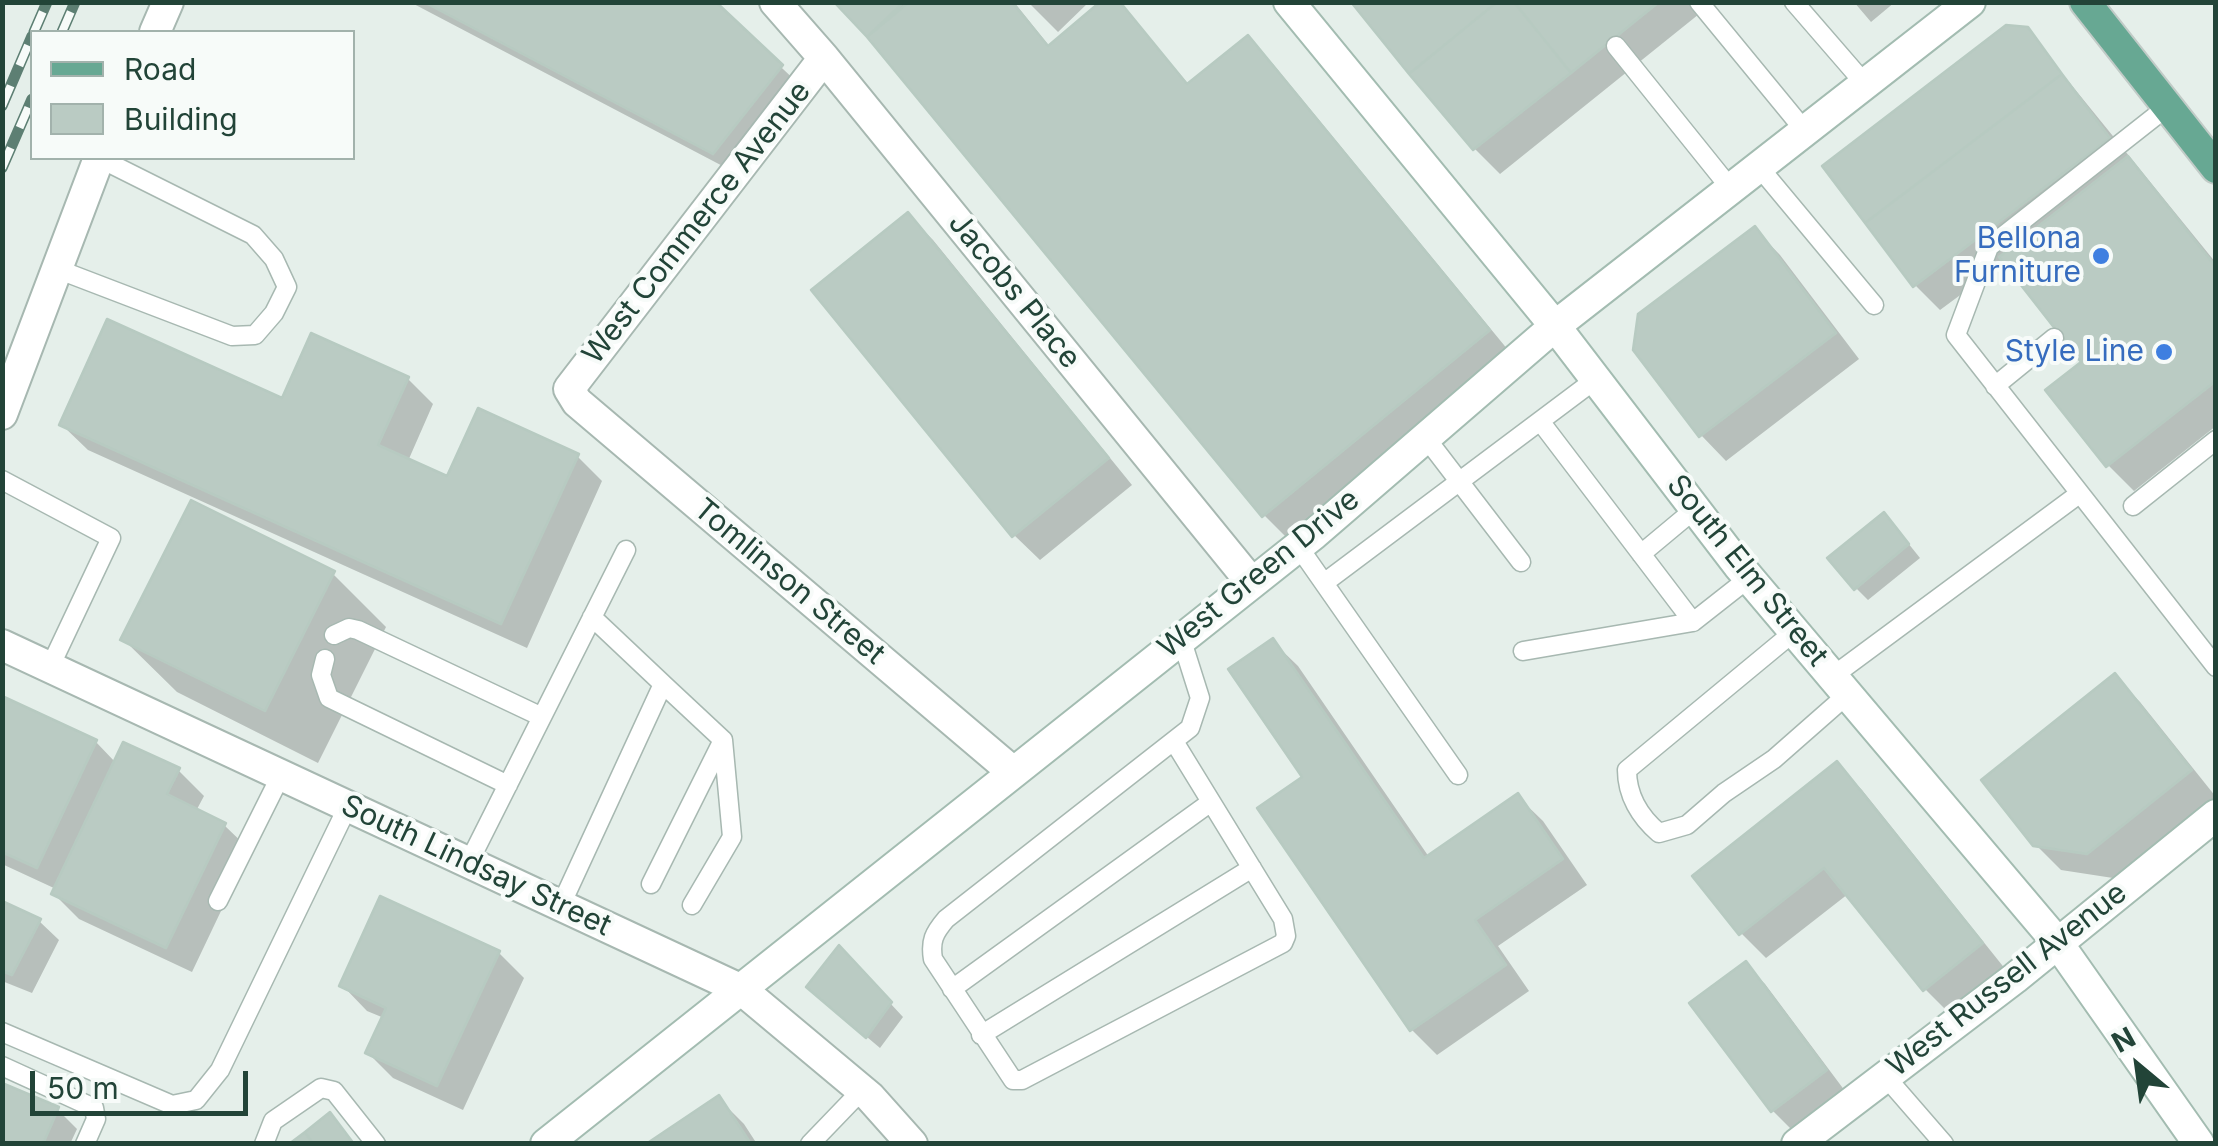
<!DOCTYPE html>
<style>
body{margin:0}
#map{position:relative;width:2218px;height:1146px;overflow:hidden;background:#e5efea;font-family:Inter,sans-serif}
canvas{display:block}
.frame{position:absolute;inset:0;border:5px solid #224438;pointer-events:none}
.legend{position:absolute;left:30px;top:30px;width:325px;height:130px;box-sizing:border-box;background:#f7fbf9;border:2px solid #a2b2ac;margin:0;padding:12px 18px;list-style:none;font-size:30px;color:#224438}
.legend li{display:flex;align-items:center;gap:20px;height:50px}
.legend b{width:50px;border:2px solid #a2b2ac}
.north{position:absolute;left:2088px;top:1016px;width:100px;height:100px;-webkit-text-stroke:8px #f7fbf9;paint-order:stroke;rotate:331deg;font-size:28px;font-weight:700;line-height:40px;text-align:center;color:#224438}
.north::after{content:'';display:block;margin:auto;width:35px;height:45px;background:#224438;clip-path:polygon(50% 0,100% 100%,50% 72%,0 100%)}
.scale{position:absolute;left:30px;top:1071px;width:218px;height:45px;box-sizing:border-box;border:5px solid #224438;border-top:0;padding-left:12px;font-size:30px;line-height:35px;white-space:nowrap;color:#224438;-webkit-text-stroke:8px #f7fbf9;paint-order:stroke}
</style>
<div id="map">
<canvas width="2218" height="1146"></canvas>
<div class="frame"></div>
<ul class="legend">
<li><b style="height:12px;background:#67a893"></b>Road</li>
<li><b style="height:28px;background:#bacbc3"></b>Building</li>
</ul>
<div class="north">N</div>
<div class="scale">50 m</div>
</div>
<script>
const c = document.querySelector('canvas').getContext('2d');
c.lineJoin = 'round';
function paint(path, color) { c.fillStyle = color; c.fill(path, 'evenodd'); }
function stroke(path, color, width, dash) { c.strokeStyle = color; c.lineWidth = width; c.lineCap = dash ? 'butt' : 'round'; c.setLineDash(dash || []); c.stroke(path); }
function write(font, color, halo, rows, align = 'center') {
  c.font = font + ' Inter,sans-serif'; c.lineWidth = 8; c.setLineDash([]); c.textBaseline = 'middle'; c.strokeStyle = halo; c.fillStyle = color; for (const [text, x, y, turn = 0] of rows) {
    c.save(); c.translate(x, y); c.rotate((+turn || 0) * Math.PI / 180); c.textAlign = isNaN(turn) ? turn : align; if (halo) c.strokeText(text, 0, 0); c.fillText(text, 0, 0); c.restore();
  }
}
paint(new Path2D(`
 M410,2H712L801,86L734,172Z
 M837,2H1014L1050,47L1119,2L1190,86L1247,38L1273,64L1513,356L1289,540L1264,515L869,36Z
 M1028,2H1089L1058,32Z
 M1356,2H1714L1500,174L1475,149Z
 M1854,2H1895L1871,22Z
 M2026,29L2216,263V426L2134,491L2108,465L2049,390L2084,362L2005,262L1940,310L1915,285Z
 M908,215L933,240L1132,485L1040,560L1014,535Z
 M1755,229L1780,255L1859,359L1726,461L1701,435Z
 M408,379L433,404L408,461L448,479L577,456L602,481L527,648L88,450L62,425L283,401Z
 M1896,528L1920,558L1868,600L1856,588Z
 M333,574L386,627L318,763L177,692L123,639Z
 M1272,641L1298,666L1429,857L1517,796L1543,821L1587,885L1498,946L1529,991L1437,1055L1412,1030L1260,809L1305,778Z
 M2115,677L2140,702L2216,797L2113,878L2061,870L2035,844Z
 M2,699L96,742L116,763L178,770L204,796L196,811L224,825L250,850L192,972L79,919L54,894L56,889L2,864Z
 M1836,764L1862,790L2006,970L1950,1014L1925,989L1848,894L1766,958L1741,933Z
 M2,904L39,921L59,940L32,993L2,981Z
 M499,953L524,978L463,1110L393,1078L368,1053L384,1018L367,1011L342,985Z
 M851,961L903,1017L880,1048L822,999Z
 M1745,964L1765,984L1845,1091L1792,1130L1773,1111L1693,1003Z
 M718,1098L744,1124L757,1144H650Z
 M57,1109L77,1129L70,1144H2Z`), '#0003');
const building = new Path2D(`
 M424,2H716L783,65L713,154Z
 M834,2H904L867,37Z
 M909,2H1012L1048,46L1100,2H1120L1187,84L1248,35L1490,330L1262,517L867,37Z
 M1351,2H1497L1409,74Z
 M1497,2H1514L1571,73L1473,150L1409,74Z
 M1514,2H1659L1571,73Z
 M2006,25L2028,27L2062,74L1865,223L1822,166Z
 M2062,74L2110,138L1913,287L1865,223Z
 M2128,156L2216,267V381L2106,467L2045,390L2081,362L1999,257Z
 M908,212L1109,458L1012,537L811,290Z
 M1755,226L1836,333L1699,437L1633,350L1638,314Z
 M107,319L282,398L311,333L409,377L378,445L447,476L478,408L579,454L501,624L59,425Z
 M191,500L335,571L265,711L120,640Z
 M1884,512L1909,544L1854,590L1827,558Z
 M1273,638L1424,858L1518,793L1563,859L1475,920L1506,965L1410,1031L1257,808L1302,777L1228,669Z
 M2115,673L2192,770L2087,854L2033,846L1981,780Z
 M2,696L97,740L37,868L2,852Z
 M123,742L180,768L167,794L226,823L166,948L51,894Z
 M1837,761L1983,943L1923,991L1824,868L1739,935L1692,876Z
 M380,896L500,951L437,1086L365,1053L386,1008L339,986Z
 M2,901L41,919L12,975L2,971Z
 M839,945L892,1002L866,1038L806,987Z
 M1746,961L1827,1070L1771,1112L1689,1003Z
 M2,1083L59,1107L43,1144H2Z
 M719,1095L751,1144H646Z
 M330,1112L354,1144H313L305,1132Z
 M305,1132L313,1144H289Z`);
paint(building, '#bacbc3');
stroke(building, '#b7cac1', 2.5);
const lane = new Path2D(`
 M1699,2L1805,131
 M1794,2L1865,84
 M1616,46L1731,189
 M2167,107L1989,247L1956,335L2216,667
 M1759,167L1874,305
 M57,269L232,336L255,335L274,313L287,287L274,259L253,235L99,158
 M1995,386L2054,338
 M1540,421L1693,622L1749,578
 M1426,438L1521,562
 M2,480L111,538L50,667
 M2133,506L2216,440
 M1298,546L1458,775
 M1641,554L1695,509
 M1324,583L1596,379
 M1795,631L1627,770C1627,795 1640,817 1659,833L1687,825L1724,793L1774,759L1848,694
 M334,635L349,628L358,630L542,717
 M1523,651L1693,622
 M325,659L321,675L329,698L508,785
 M1833,676L2079,494
 M663,684L723,740
 M1175,743L1283,919L1286,936L1283,943L1022,1080H1013L933,959C930,941 934,933 946,919L1190,728L1200,698L1181,638
 M469,862L626,550
 M651,884L723,740L732,837L692,905
 M218,901L281,775
 M561,905L663,684L592,617
 M952,989L1211,802
 M2,1032L172,1105L196,1100L220,1070L348,806
 M981,1035L1252,868
 M2,1066L94,1108L96,1119L85,1144
 M1885,1076L1944,1144
 M264,1144L273,1121L321,1088L334,1091L376,1144
 M810,1144L862,1090`);
const street = new Path2D(`
 M775,2L824,58L1251,582
 M155,32L168,2
 M824,58L569,389L577,402L1013,772
 M2,414L99,158
 M2,645L742,990L870,1097L912,1144`);
const secondary = new Path2D(`
 M1289,2L1555,326L1738,565L2057,942L2199,1144
 M546,1144L1314,534L1555,326L1970,2
 M1797,1144L2015,978L2216,815`);
const primary = new Path2D(`
 M2085,2L2216,168`);
stroke(lane, '#a7b8b1', 21);
stroke(street, '#a7b8b1', 34);
stroke(secondary, '#a3bcb1', 34);
stroke(primary, '#c1cbc7', 34);
stroke(lane, '#fff', 18);
stroke(street, '#fff', 30);
stroke(secondary, '#fff', 30);
stroke(primary, '#67a893', 30);
const rail = new Path2D(`
 M34,32L47,2
 M62,32L75,2
 M2,106L32,36
 M2,168L32,99`);
stroke(rail, '#5d7f73', 11);
stroke(rail, '#f7fbf9', 8, [22]);
for (const [x, y, r, color] of [
 [2101,256,10,"#3f7fe0"],
 [2164,352,10,"#3f7fe0"]
]) { const dot = new Path2D(); dot.arc(x, y, r, 0, 2 * Math.PI); c.fillStyle = color; c.fill(dot); stroke(dot, '#f7fbf9', 4); }
write('30px', '#224438', '#f7fbf9', [
 ["West Commerce Avenue",697,223,-52],
 ["Jacobs Place",1014,291,51],
 ["South Elm Street",1747,571,51],
 ["West Green Drive",1259,574,-39],
 ["Tomlinson Street",789,582,40],
 ["South Lindsay Street",476,866,25],
 ["West Russell Avenue",2007,980,-38]
]);
write('30px', '#366cbe', '#f7fbf9', [
 ["Bellona",2081,239],
 ["Furniture",2081,273],
 ["Style Line",2144,352]
], 'right');
</script>
